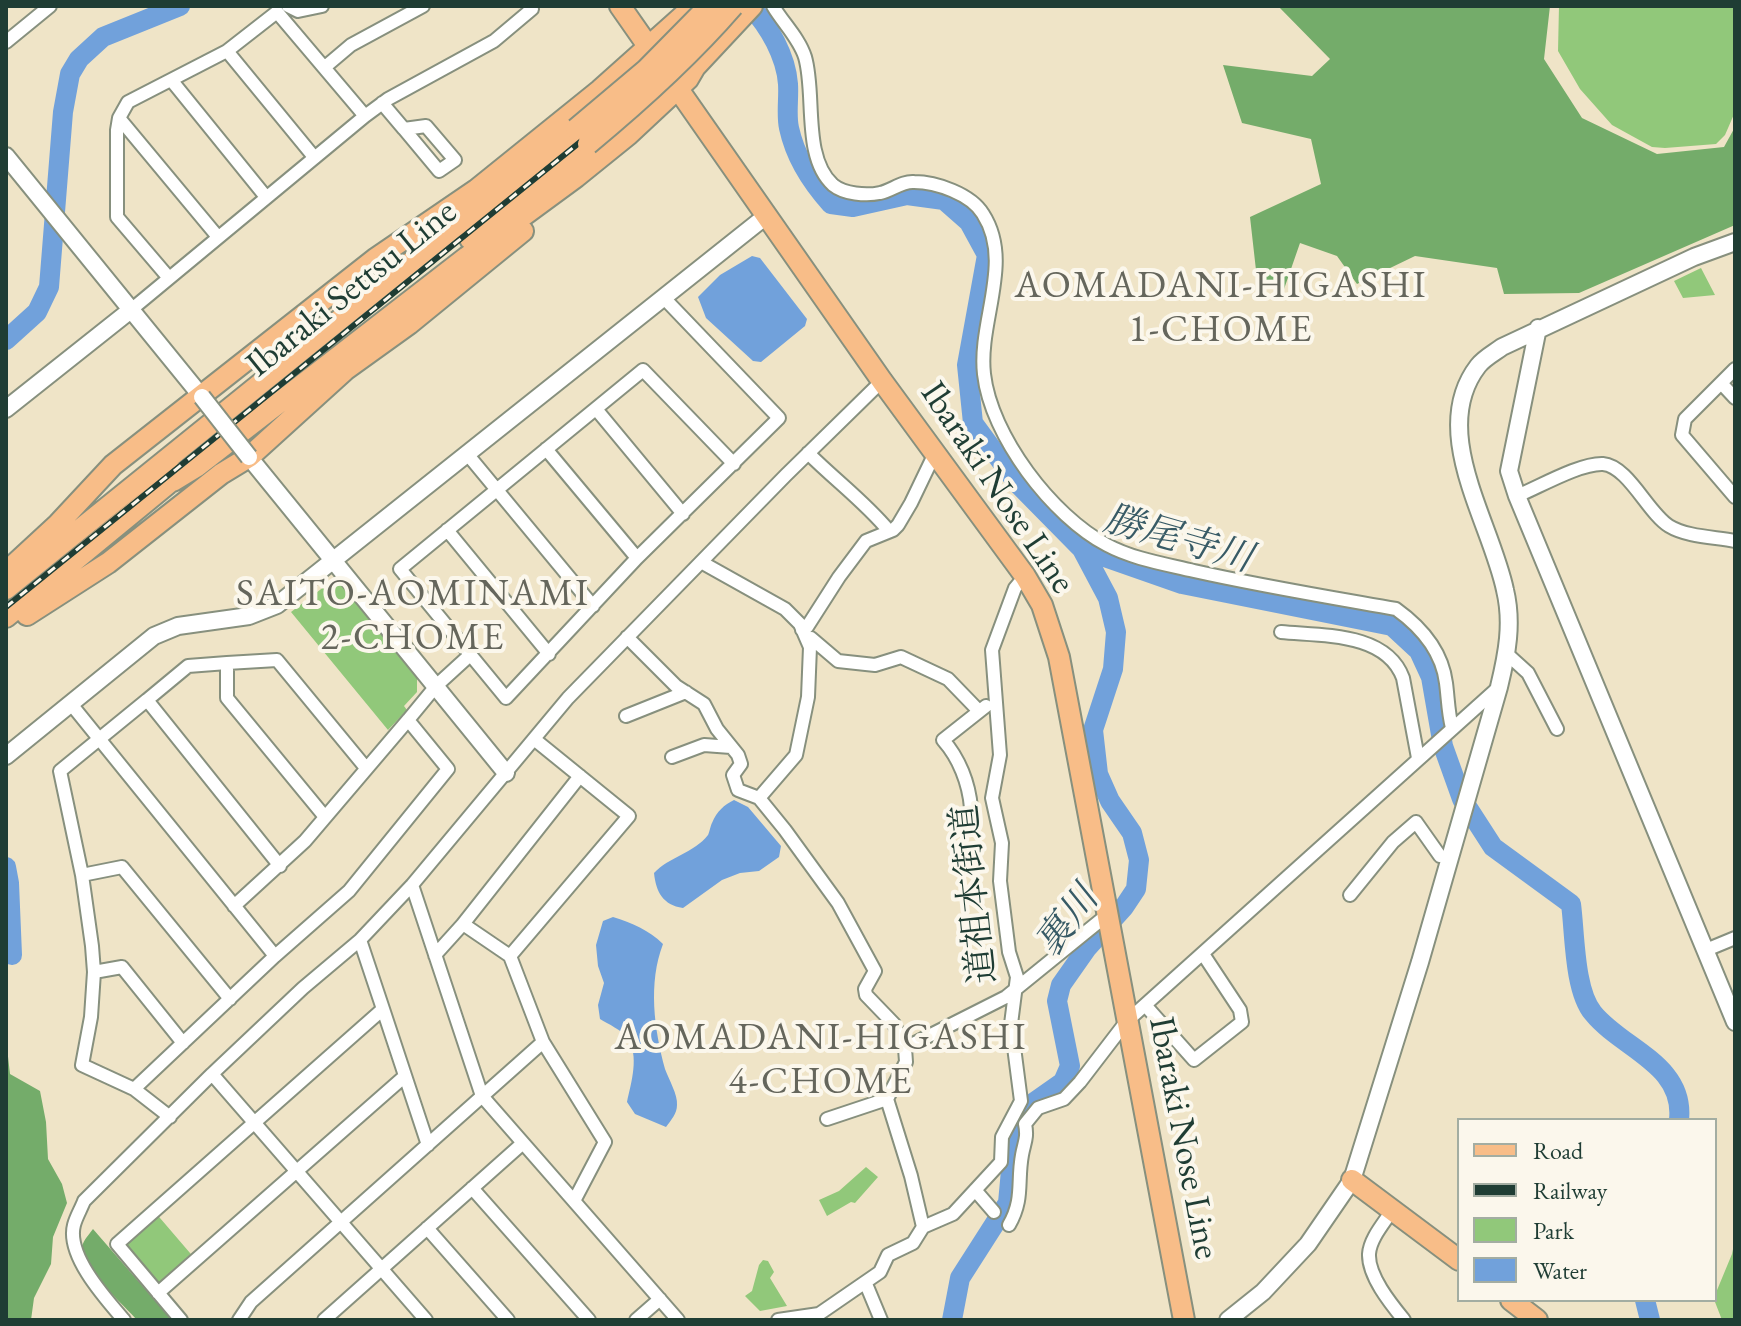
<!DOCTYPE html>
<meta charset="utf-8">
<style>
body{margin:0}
#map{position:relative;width:1741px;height:1326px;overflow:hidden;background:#efe4c7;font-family:"EB Garamond",serif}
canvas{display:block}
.frame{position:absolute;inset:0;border:8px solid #1f3d34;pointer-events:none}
.legend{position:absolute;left:1457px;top:1118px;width:260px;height:184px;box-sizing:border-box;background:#fbf7ec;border:2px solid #a3ada2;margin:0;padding:10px 14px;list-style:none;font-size:24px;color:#1f3d34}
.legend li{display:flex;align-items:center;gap:16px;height:40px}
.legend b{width:40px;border:2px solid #a3ada2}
</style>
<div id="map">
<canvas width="1741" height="1326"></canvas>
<div class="frame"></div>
<ul class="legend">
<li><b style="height:10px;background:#f8bd88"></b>Road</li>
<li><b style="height:10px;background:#1f3d34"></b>Railway</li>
<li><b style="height:22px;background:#91c87a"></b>Park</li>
<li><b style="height:22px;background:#71a1db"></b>Water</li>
</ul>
</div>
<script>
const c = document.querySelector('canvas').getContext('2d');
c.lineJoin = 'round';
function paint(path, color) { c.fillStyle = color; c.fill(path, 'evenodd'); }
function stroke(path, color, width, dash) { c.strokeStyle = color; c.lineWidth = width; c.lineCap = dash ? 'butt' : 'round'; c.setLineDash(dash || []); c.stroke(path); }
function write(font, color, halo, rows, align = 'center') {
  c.font = font + ' "EB Garamond","Noto Serif JP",serif'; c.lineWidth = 8; c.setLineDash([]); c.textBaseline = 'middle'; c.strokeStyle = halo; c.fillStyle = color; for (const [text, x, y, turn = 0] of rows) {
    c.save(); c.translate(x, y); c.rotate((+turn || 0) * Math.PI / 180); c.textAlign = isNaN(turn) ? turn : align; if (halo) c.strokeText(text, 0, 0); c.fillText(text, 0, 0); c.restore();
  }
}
paint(new Path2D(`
 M1559,6H1735V112L1725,135L1716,144L1665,148L1652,147L1612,125L1580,89L1558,51Z
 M1701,268L1715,295L1683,298L1674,281Z
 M329,583L342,585L417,677V692L404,706L407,710L388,730L291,612Z
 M866,1167L878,1177L855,1203L851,1202L827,1216L819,1200L839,1191Z
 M154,1211L196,1260L158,1293L117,1244Z
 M1735,1239V1320H1722L1715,1302V1295L1732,1254Z
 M763,1260L768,1261L774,1272L770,1278L787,1306L760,1311L745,1296L752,1291L759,1265Z`), '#91c87a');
paint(new Path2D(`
 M1278,6H1550L1544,59L1582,118L1657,154L1724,147L1735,127V225L1579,293L1504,294L1497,268L1415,256L1357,284L1337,256L1300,243L1283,292L1257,279L1250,217L1321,184L1311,139L1242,123L1223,65L1312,76L1330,59Z
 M6,1039L10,1074L40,1091L46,1122L48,1159L62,1184L67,1203L53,1237L51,1264L34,1298L31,1320H6Z
 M93,1229L172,1320H137C123,1304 85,1271 82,1251C81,1242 88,1236 93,1229Z`), '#74ac6a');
paint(new Path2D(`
 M752,256L760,258L807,319L805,326L761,362L753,361L706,318L698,297L720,275Z
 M734,800L748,807L781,846L779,857L759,871L740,873L722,880L683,908C663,905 656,892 654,873C669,857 694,853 708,835C709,834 711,824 712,823C717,811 724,805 734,800Z
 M613,917C632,923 649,930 663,944C648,983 654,1029 665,1069C669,1080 678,1095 677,1105C677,1114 671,1120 666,1127L635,1114L627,1102C631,1083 640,1055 627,1038C622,1030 608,1024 600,1019L598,1005L604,983L598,966L596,945L603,921Z`), '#71a1db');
stroke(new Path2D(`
 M750,6C769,26 786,56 788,84C789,99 786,114 789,128C795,156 812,183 831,204L853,207L907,195L944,200L969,222L987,255L967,365L973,423L1017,483L1082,549L1182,584L1392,626L1419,651L1431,677L1443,746L1462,799L1493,847L1571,904C1575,934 1574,990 1593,1013C1622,1049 1685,1064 1679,1120
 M6,340L37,312L49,287L63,112L70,74L79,59L103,37L180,6
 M6,867L9,883L12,955
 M1645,1300L1650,1320
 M952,1320L960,1278L1008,1203L1015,1127L1026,1108L1063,1082L1070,1066L1057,1001L1061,985L1087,948L1124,907L1136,889L1139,860L1132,833L1110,801L1098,774L1093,730L1113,669L1116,632L1108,598L1082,549`), '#71a1db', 20);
const minor = new Path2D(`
 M288,6L298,11L322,6
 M773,6C783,23 799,38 805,57C816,94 802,157 833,185C844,194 866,196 880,193C891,191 902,181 914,182C936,182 971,194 983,214C1014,262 978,321 984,374C991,436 1052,516 1107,545C1133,559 1165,564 1194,571C1261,586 1328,597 1396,609C1421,627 1442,651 1446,683C1448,698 1448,712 1452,728
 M6,42L50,6
 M227,51L314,157
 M325,67L351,45L423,6
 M172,81L266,197
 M382,103L404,129L426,126L455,160L439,171L404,129
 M119,118L218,237
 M169,278L117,217V130L119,118L128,102L227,51L277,12L365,116
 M664,298L779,418L637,558L506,698L400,569L643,370L734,464
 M132,309L365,116L388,99L494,41L532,9L529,6
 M1735,369L1685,419L1682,435L1735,497
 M1721,383L1735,398
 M596,409L683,514
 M546,449L637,558
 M808,453C835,480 865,502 889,531
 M468,455L593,606
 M1517,496C1539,487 1580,463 1603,464C1628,466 1648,513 1669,526C1687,537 1715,537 1735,541
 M447,530L549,654
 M701,562L785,609L800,624L810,647L808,697L796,755L759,798
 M802,630L807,627L839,577L866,541L893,530L898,525L911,503L935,453
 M1281,632C1322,636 1386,632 1403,678L1418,758
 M627,637L676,686L704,704L717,729L738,755L741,764L733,775L738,790L759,798L785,830L838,903L875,971L865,989L866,995L894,1024L905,1048
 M807,639L811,638L838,661L875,665L901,657L948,679L978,710
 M1507,654L1528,673L1557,729
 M147,700L188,666L227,663
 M71,704L275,956
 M626,716L686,692
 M408,720L436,686L470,655
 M672,757L704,745L731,747
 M971,808C969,783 959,758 943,740L986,706
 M325,817L227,698V663L277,660L366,768
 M82,875L122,867L230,999
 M412,885L482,1096L678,1320
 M1350,895L1393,842L1416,822L1440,856
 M463,924L580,776
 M1706,950L1735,938
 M435,955L463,924L510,956
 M94,972L122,967L183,1043
 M1145,1005L1194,1060L1242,1022L1240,1010L1203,954
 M383,1009L428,1145
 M543,1042L605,1142L574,1201
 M212,1074L426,1320
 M134,1089L275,956L349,891L448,769L408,720L305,841L234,906
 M887,1099L911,1176L923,1227
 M170,1117L134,1089L82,1065L91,1017L94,972L92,946L82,875L60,771L147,700L280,866
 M827,1119L887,1099L906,1062L905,1048L1006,997L1107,915
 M472,1188L589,1320
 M975,1190L994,1212
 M1393,1209C1385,1222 1370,1238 1369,1254C1368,1276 1391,1304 1404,1320
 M1009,1225C1024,1199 1017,1182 1022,1155C1024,1143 1028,1138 1025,1124L1038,1108L1064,1099L1080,1082L1126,1022L1499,687
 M427,1228L508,1320
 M866,1284L881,1320
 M158,1293L405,1076
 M124,1320C105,1298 66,1255 74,1225C76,1217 81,1209 84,1201L212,1074L303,988L360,940L412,885L568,698L786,475L882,381
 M181,1320L117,1244L383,1009L360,940
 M239,1320L251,1302L543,1042L510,956L629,816L534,739
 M324,1320L523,1143
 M636,1320L660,1299
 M778,1320L819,1314L880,1272L888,1255L913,1243L923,1227L953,1214L1001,1162L1002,1137L1021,1101L1011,1024L1017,977L1009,952L1000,881L1002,843L992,798L1000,755L992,650L1015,588L1025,576`);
const tertiary = new Path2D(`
 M6,156L202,397
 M1538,328L1509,471L1517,496L1735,1022
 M6,409L132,309
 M249,457L506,773
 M6,756L154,636L178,626L249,616L277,605L766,216
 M1228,1320L1263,1292L1308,1244L1352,1180L1420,962L1499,687C1507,654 1513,623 1505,590C1491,522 1428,431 1478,366C1484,358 1494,353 1502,347L1694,257L1735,242`);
const primary = new Path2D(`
 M620,6L882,381L1025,576L1042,605L1059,657L1184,1320
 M470,239L588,144
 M173,481L196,467L467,257L576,177L628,135L688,79L695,67L752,6
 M6,572L58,524L113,465L375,259L476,190L600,90L694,6
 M6,589L576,129
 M27,615L108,563L221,474L249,457L345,370L409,324L523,231
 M6,617L181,473
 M1352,1180L1459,1260
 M1511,1300L1537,1320`);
stroke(minor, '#87907e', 16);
stroke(tertiary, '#87907e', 20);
stroke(primary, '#87907e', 24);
stroke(minor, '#fff', 12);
stroke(tertiary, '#fff', 16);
stroke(primary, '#f8bd88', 20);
const rail = new Path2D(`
 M6,607L611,117L676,59L725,6`);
stroke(rail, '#1f3d34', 6);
stroke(rail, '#fbf7ec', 3, [9]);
const tertiaryBridge = new Path2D(`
 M202,397L249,457`);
const primaryBridge = new Path2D(`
 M576,129L646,70L709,6
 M588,144C640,101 689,57 733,6`);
stroke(tertiaryBridge, '#87907e', 20, []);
stroke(primaryBridge, '#87907e', 24, []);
stroke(tertiaryBridge, '#fff', 16);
stroke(primaryBridge, '#f8bd88', 20);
write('36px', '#1f3d34', '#fbf7ec', [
 ["Ibaraki Settsu Line",352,289,-39],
 ["Ibaraki Nose Line",997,488,56],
 ["道祖本街道",975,894,-96],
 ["Ibaraki Nose Line",1183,1138,79]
]);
c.letterSpacing = '2px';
write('38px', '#65665c', '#fbf7ec', [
 ["AOMADANI-HIGASHI",1221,287],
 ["1-CHOME",1221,331],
 ["SAITO-AOMINAMI",413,595],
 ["2-CHOME",413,639],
 ["AOMADANI-HIGASHI",821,1039],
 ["4-CHOME",821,1083]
]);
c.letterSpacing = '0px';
write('italic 38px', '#385b66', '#fbf7ec', [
 ["勝尾寺川",1178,540,16],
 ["裏川",1068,922,-53]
]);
</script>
